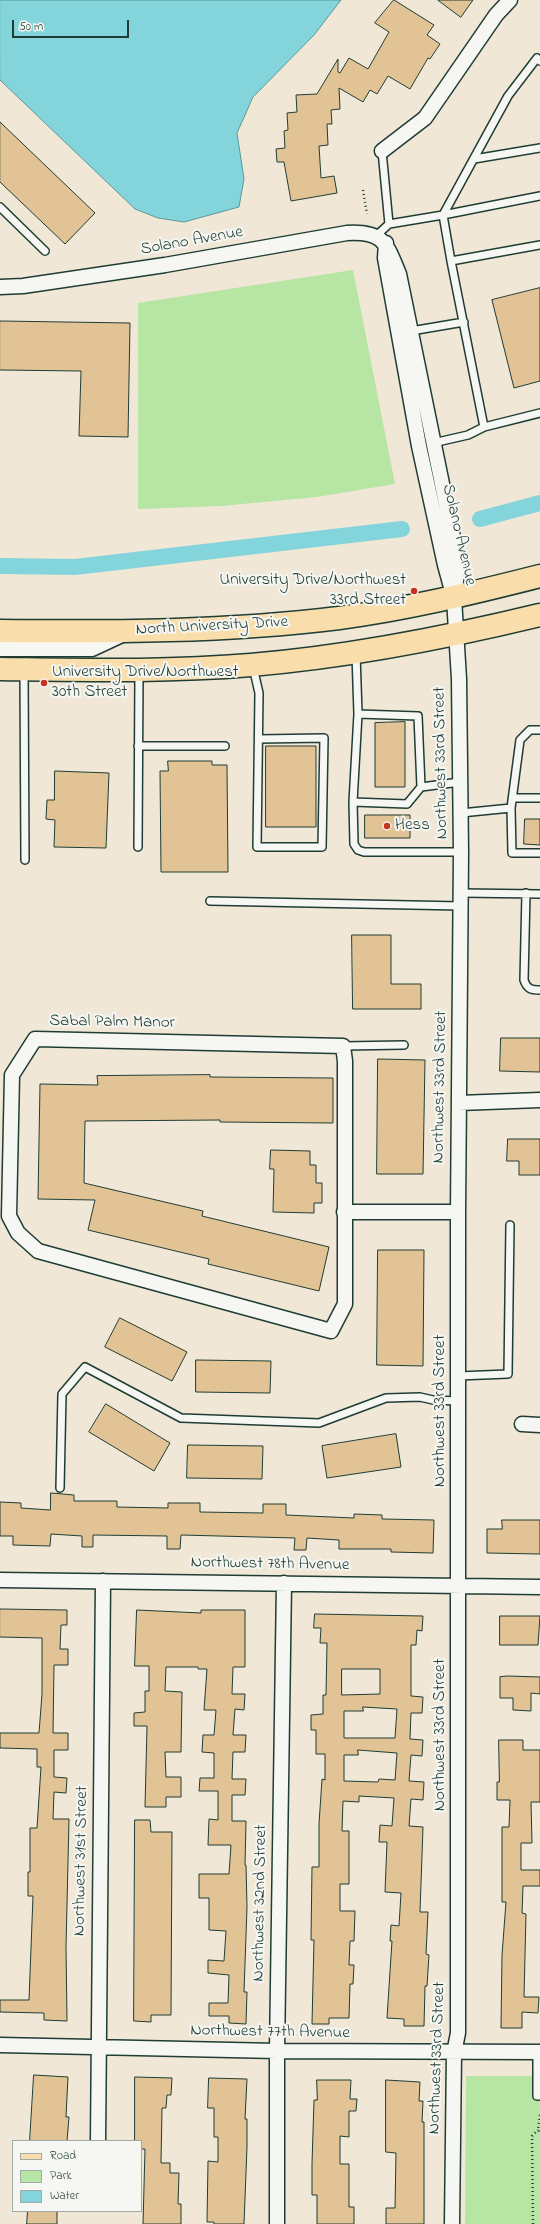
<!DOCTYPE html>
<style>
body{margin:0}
#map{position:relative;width:540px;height:2224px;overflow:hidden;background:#f0e7d6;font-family:"Indie Flower",sans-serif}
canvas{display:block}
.legend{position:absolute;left:12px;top:2140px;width:130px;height:72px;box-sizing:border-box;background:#f6f6f2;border:1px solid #a0aca6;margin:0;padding:5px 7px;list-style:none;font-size:12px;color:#1f3d34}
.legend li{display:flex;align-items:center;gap:8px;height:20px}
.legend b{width:20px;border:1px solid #a0aca6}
.scale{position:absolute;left:12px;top:20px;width:117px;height:18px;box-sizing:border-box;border:2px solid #1f3d34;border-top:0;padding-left:5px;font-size:12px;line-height:14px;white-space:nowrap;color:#1f3d34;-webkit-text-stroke:3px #f6f6f2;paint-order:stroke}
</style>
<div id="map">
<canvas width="540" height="2224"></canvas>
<ul class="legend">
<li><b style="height:5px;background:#f9ddab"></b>Road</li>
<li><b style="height:11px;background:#b7e5a3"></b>Park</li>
<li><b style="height:11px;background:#84d5db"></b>Water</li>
</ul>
<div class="scale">50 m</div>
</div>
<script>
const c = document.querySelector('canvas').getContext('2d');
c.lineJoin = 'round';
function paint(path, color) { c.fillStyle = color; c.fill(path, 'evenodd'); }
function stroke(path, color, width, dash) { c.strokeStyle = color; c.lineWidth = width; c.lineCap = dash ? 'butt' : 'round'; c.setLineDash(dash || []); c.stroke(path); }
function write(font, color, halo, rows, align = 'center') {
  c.font = font + ' "Indie Flower",sans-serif'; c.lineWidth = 4; c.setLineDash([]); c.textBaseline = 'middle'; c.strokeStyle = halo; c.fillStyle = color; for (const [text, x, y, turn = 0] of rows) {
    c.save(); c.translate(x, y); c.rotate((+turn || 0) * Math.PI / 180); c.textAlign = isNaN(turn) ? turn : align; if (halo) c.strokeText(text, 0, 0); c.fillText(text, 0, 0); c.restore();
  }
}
paint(new Path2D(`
 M353,270L395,484L317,497L221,506L138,509V303Z
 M466,2076H540V2224H465Z`), '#b7e5a3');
const water = new Path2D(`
 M0,0H341L314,35L253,97L237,133L244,179L239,207L184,222L158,218L135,209L0,80Z`);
paint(water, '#84d5db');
stroke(water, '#5c9898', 1);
stroke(new Path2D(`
 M480,519L540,503
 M0,566L75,567L402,529`), '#84d5db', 16);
const building = new Path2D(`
 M394,0L434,25L427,35L440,44L430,59L428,58L410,89L388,76L377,94L370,90L363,102L339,88L340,109L331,110L332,124H327L328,145L319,146L321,178L334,176L337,193L291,201L284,162H277L276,149L285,148L284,131L288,130L287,113L297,112L296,95L317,94L338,59V72L340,73L349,58L368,69L389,32L375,23Z
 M438,0H473L461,17Z
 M0,122L95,213L65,244L0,182Z
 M540,288V381L514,388L492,300Z
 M0,321L130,323L128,437L79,436L81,371L0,370Z
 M405,722V787H375V723Z
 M266,746H316V827H266Z
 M168,761H212V765H227L228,872H161L160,771H168Z
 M55,771L109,773L106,848L54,847L55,820L46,819L47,800H54Z
 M365,815H410V838H365Z
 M525,819H540V845L524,844Z
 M352,935H391V984H421V1009H353Z
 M501,1038H540V1072L500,1071Z
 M378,1059L425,1060L423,1174H377Z
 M210,1075V1077L333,1078V1123L220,1122V1120L85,1121L84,1183L203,1211L202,1216L329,1247L319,1291L208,1264L209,1259L88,1230L95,1200L38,1199L40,1084L98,1085L97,1076Z
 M508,1139H540V1175H519V1161H507Z
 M271,1150L310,1151V1165H316V1183H322V1203H314V1213L273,1212L274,1169H270Z
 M378,1250H424L423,1366L377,1365Z
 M120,1318L187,1352L172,1381L105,1347Z
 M196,1360L271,1361L270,1393L196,1392Z
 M106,1404L170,1443L154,1471L89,1432Z
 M396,1434L401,1467L327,1478L322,1446Z
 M188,1445L263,1446L262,1479L187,1478Z
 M51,1493L74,1495V1501H117V1507L168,1508V1503H200V1512L263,1513V1504H286V1515L354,1518V1514L382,1515V1519L434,1520L433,1553L391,1552V1549H339V1540L307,1538L306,1550H294L295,1538L181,1535L180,1549H167V1536L93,1535V1547H82V1536L51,1534L50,1546L13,1545V1536H0V1502L21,1503V1508L50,1510Z
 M502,1520H540V1554L487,1553V1529H502Z
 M0,1609L67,1610V1625H61L60,1649H68V1665H54L53,1733H68V1750H54V1777L67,1778L66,1793L54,1792L53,1819H69L66,1947L67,2021L44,2020V2013L0,2012V2000H29L33,1896H28V1872H30V1828H37L41,1767H37V1749L0,1748V1733H39L42,1694V1638L0,1637Z
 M137,1610L201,1613V1610H245V1667H233L232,1694H245L244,1710L235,1709L233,1735H246L245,1752H233L232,1779H246L245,1795H232V1821H246L245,1865H246L247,1907L244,1992H247L246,2024L229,2023V2016H209V2003H228L229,1975L208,1973V1960L224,1961L226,1931L209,1930V1898H199V1874H229L231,1845H208L209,1819L218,1820V1791H199L200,1778H214V1753L202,1752L203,1735H214L216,1710H204L207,1669H198V1667H166L165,1691L182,1692L181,1752H165L166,1777H181V1797H166V1807H145L147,1726H134V1713L145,1712V1691H149V1666H135Z
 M315,1614L423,1616L422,1631L417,1630L416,1645H411V1696L423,1697L422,1713H411L410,1739L423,1740L422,1756L411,1755L409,1781L424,1782L423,1800L411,1799L409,1826L423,1827L420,1912H428L426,1954L429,1955L427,1986H425L424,2026H404V2019L387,2018L392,1941H390L391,1925L399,1926L401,1893L385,1892L387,1842H379L380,1825L392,1826L394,1798L359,1796V1802L343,1801L342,1831H349V1884H340V1911H355L354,1941H350L349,1965H354L353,1984H350L349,2018H329V2024H312L314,1940H311L312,1867H319V1824L322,1779L325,1780V1754H316V1730H311V1715L323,1714V1695H326L327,1643H320L321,1628H314ZM342,1669H380V1694L342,1695ZM363,1707L397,1709L395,1738H344V1711H363ZM358,1750L397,1753L395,1780L379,1779L378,1782L344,1781V1755H358Z
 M500,1616H540L538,1645H500Z
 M508,1676L540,1677V1694L531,1693V1711L513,1710V1698H500V1677Z
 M499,1740H523V1750H540V1802H531L532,1843H521V1870H540V1886H523L522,1913L526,1914L524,1997H539L538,2013L522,2012V2028H501L502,1955L506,1902H502V1827H509L510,1800H497V1782H499Z
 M135,1820H150L151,1832H172L171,2015H151V2022L134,2021Z
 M34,2075L68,2077L66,2117H69L67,2141H30Z
 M135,2077L172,2078L171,2095H167L166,2108H162L161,2163H170V2173H179L178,2204H181V2224H143L145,2149H141V2141H135Z
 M209,2078L247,2079L245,2119H247V2147L244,2224H214V2222H207L208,2161L218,2162V2137H214V2108H208Z
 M317,2080H351L350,2099H357L356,2111H349V2137L340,2136V2164H349V2207H354V2224H317V2195H312V2164L314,2100H317Z
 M386,2080L420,2082L419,2101H423L422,2122H424V2224H386V2208H395L396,2153L386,2152Z
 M28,2211H57V2224H27Z`);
paint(building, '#e2c395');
stroke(building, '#1f3d34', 1);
const lane = new Path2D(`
 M474,159L540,148
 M0,207L45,251
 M443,215L508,96L537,58L540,61
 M443,215L540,196
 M389,224L443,215L451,261L540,245
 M377,235L389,224L382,151
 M451,261L484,427L540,413
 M411,331L464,322
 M433,443L468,435L484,427
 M356,654L358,714L353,802L407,804L421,787L460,782
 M253,667L259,693L257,847H322L324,738L259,739
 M24,672L25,860
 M358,714L418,716L421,787
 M540,730H530L520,740L511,808L512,853H540
 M138,746H225
 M513,798H540
 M353,802L354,844L358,850L364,852H461
 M461,813L511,808
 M138,847L139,672
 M461,893L540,894
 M526,893L524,980C527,989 531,990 540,990
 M210,901L461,906
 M343,1046L404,1045
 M458,1376L508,1374L510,1225
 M60,1488L62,1394L85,1367L181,1418L319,1423L386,1398L420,1397L433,1400L458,1401
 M537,2052V2096H540`);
const street = new Path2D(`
 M382,151L425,118L496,15L510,0
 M386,243L385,258L419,446L445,565L454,598L459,679L461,852L458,1212V2033L454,2053L452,2224
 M0,287L23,286L165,265L347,233C384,231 386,243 399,274L458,562L455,592
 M0,649H92L124,634
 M35,1039L343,1046L345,1061V1304L331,1331L38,1251L18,1233L9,1216L12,1075Z
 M459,1103L540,1100
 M344,1212H458
 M522,1424L540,1425
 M0,1580L540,1587
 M0,2045L277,2051L540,2052
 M98,2141L103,1581
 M277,2224V2051L284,1583`);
const primary = new Path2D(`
 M0,631C113,632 226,632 339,618C407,609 473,593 540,576
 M0,669C84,670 167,672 251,665C348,657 445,638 540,615`);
stroke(lane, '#1f3d34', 10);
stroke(street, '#1f3d34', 17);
stroke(primary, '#1f3d34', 25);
stroke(new Path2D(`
 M363,190L367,214
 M540,2115L538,2130L540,2133
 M533,2224L532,2136L538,2130`), '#1f3d34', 2.5, [1, 3]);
stroke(lane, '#f6f6f2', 7);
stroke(street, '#f6f6f2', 14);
stroke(primary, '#f9ddab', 22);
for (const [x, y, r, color] of [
 [414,591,4,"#c8321e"],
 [44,683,4,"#c8321e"],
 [387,826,4,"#c8321e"]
]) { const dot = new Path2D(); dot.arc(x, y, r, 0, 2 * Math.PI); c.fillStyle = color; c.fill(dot); stroke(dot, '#f6f6f2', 1.5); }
write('17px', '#1f3d34', '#f6f6f2', [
 ["Solano Avenue",192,242,-10],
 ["Solano Avenue",458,535,77],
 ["North University Drive",212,627,-3],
 ["Northwest 33rd Street",442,763,-91],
 ["Sabal Palm Manor",112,1023,1],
 ["Northwest 33rd Street",441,1087,-89],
 ["Northwest 33rd Street",441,1411,-90],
 ["Northwest 78th Avenue",270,1565,1],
 ["Northwest 33rd Street",441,1735,-90],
 ["Northwest 31st Street",82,1861,-89],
 ["Northwest 32nd Street",261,1903,-89],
 ["Northwest 77th Avenue",270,2033,1],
 ["Northwest 33rd Street",438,2058,-88]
]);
write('17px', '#1f3d34', '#f6f6f2', [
 ["University Drive/Northwest",406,581,"right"],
 ["33rd Street",406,601,"right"],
 ["University Drive/Northwest",52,673],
 ["30th Street",52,693],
 ["Hess",395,826]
], 'left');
</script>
